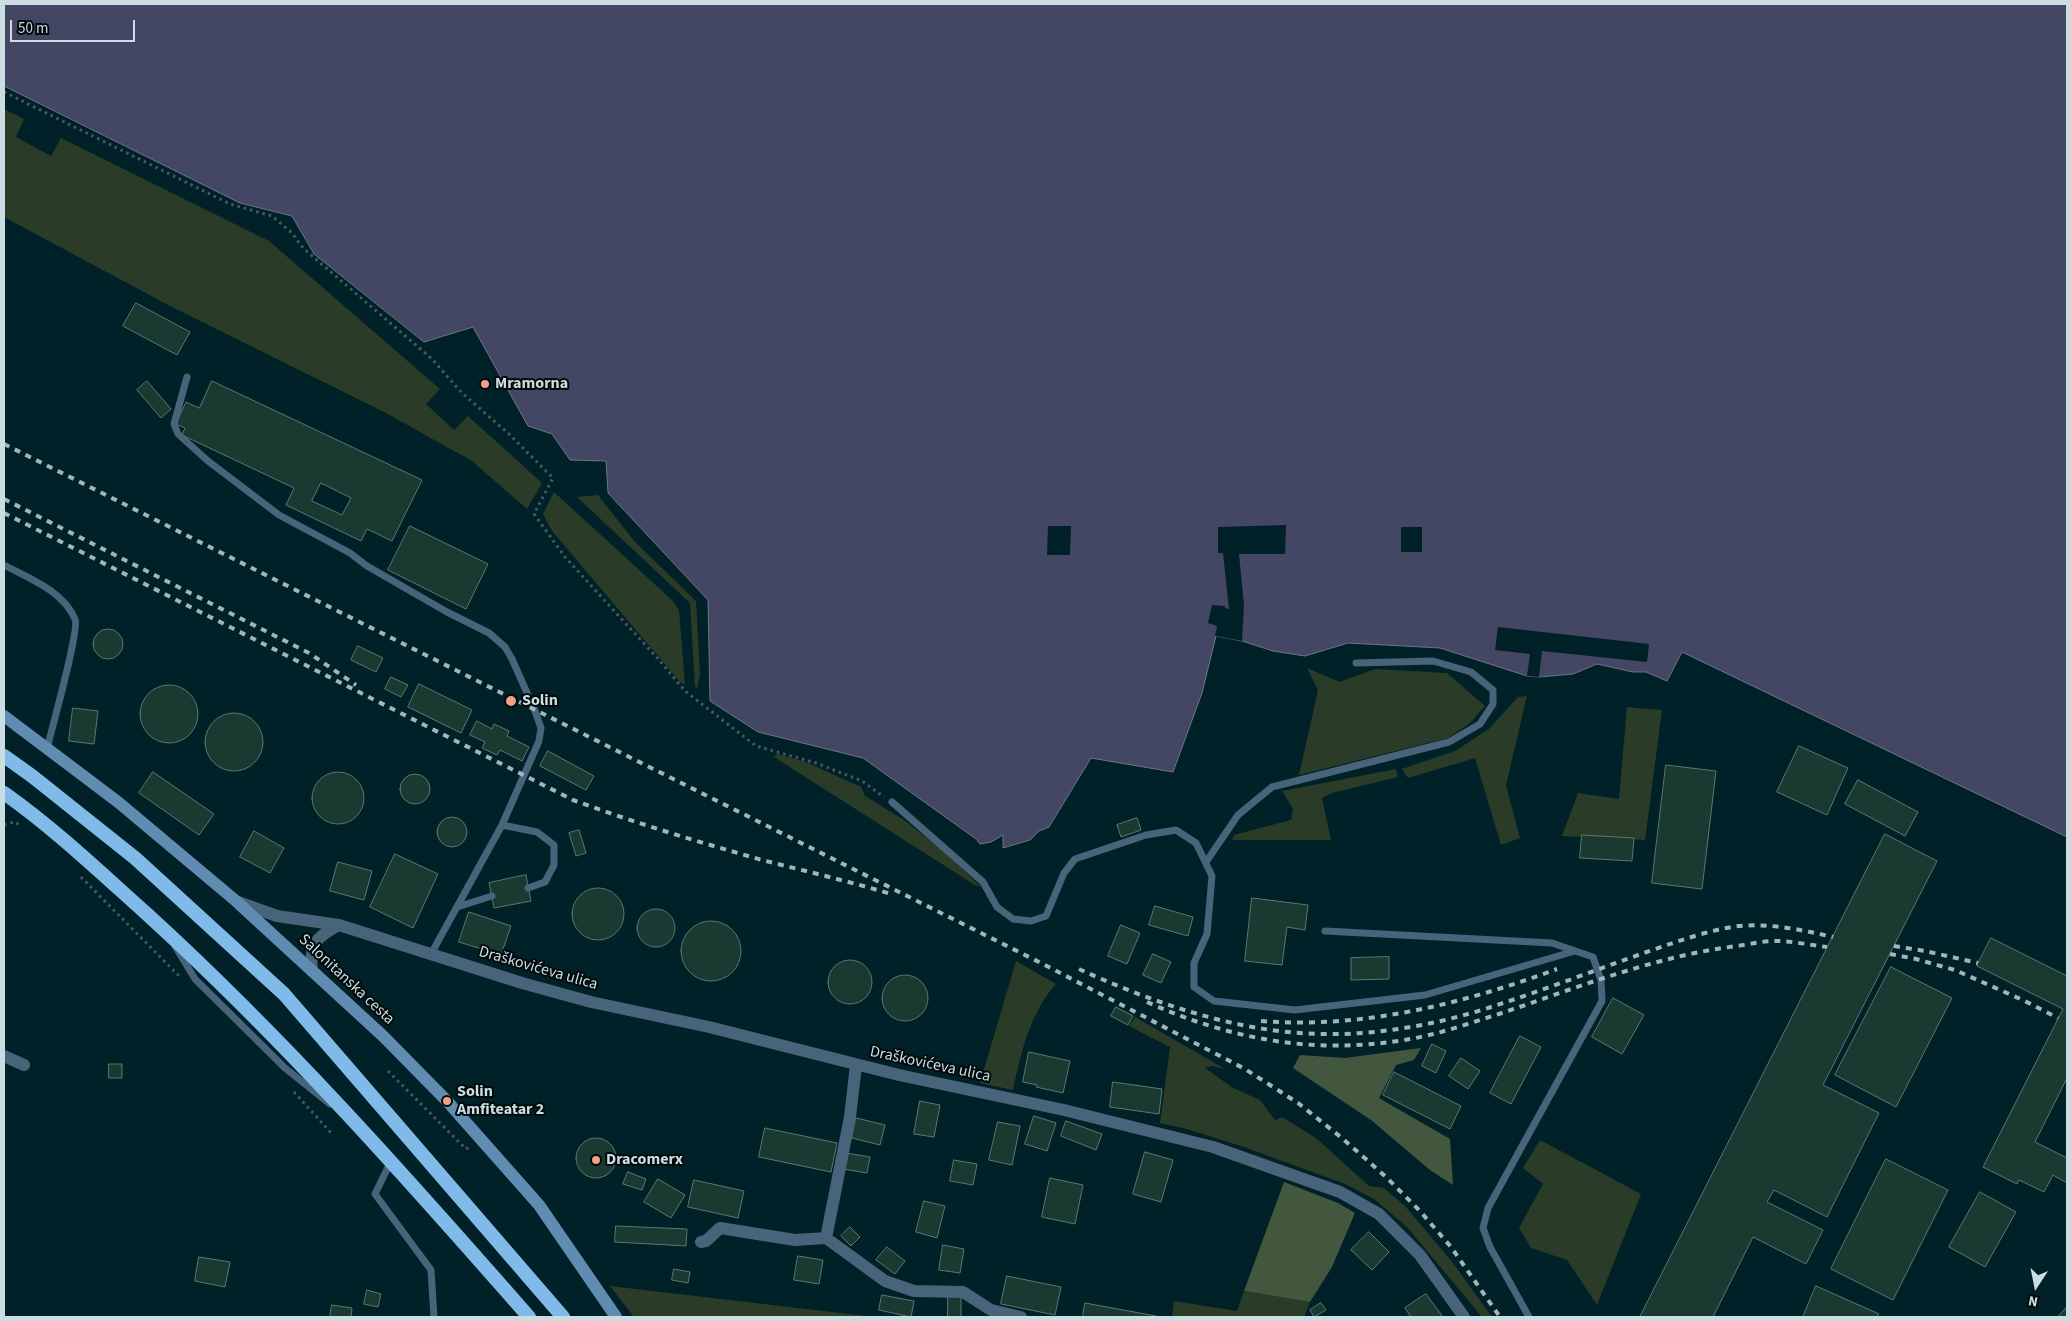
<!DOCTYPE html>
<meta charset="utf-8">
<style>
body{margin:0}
#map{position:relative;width:2071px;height:1321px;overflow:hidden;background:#002127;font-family:"Source Sans 3",sans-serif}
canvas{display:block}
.frame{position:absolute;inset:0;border:5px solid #cbdde1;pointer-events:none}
.north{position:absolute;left:2011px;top:1261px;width:50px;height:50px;-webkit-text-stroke:4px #00090b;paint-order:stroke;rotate:191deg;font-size:14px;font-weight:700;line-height:20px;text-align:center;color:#cbdde1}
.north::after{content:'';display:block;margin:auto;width:18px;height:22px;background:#cbdde1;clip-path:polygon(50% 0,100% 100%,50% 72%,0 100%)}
.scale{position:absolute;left:10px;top:20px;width:125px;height:22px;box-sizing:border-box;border:2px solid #cbdde1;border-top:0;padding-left:6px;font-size:15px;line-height:18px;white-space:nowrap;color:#cbdde1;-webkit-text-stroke:4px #00090b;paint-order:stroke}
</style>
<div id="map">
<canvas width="2071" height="1321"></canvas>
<div class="frame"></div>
<div class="north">N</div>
<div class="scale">50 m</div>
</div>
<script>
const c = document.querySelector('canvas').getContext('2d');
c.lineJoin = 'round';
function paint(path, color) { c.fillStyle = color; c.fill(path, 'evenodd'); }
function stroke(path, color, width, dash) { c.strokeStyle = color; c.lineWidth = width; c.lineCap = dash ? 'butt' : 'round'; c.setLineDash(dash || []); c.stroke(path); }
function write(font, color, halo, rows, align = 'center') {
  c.font = font + ' "Source Sans 3",sans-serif'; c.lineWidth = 4; c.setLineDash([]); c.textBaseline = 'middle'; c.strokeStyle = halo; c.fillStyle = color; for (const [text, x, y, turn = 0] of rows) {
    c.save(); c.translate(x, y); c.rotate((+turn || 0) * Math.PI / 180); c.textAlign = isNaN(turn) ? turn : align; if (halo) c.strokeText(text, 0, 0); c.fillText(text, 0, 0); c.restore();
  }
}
paint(new Path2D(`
 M4,109L24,119L16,137L51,156L61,138L269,241L440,389L426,404L454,430L468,416L542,483L527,509L472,461L386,413L168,305L4,217Z
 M554,492L672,600L679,610L685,685L680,682L552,531L543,514Z
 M598,495L635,542L696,601L700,675L697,689L695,686L690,603L577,497Z
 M1307,668L1340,682L1375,669L1447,673L1485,706L1470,723L1448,738L1299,775L1318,690Z
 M1527,696L1506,785L1520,838L1501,845L1475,758L1408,778L1402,769L1455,751L1489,729L1518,697Z
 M1627,707L1662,710L1645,840L1562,836L1578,793L1619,799Z
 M777,754L806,762L861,787L865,796L904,820L940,848L981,887L975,885L774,757Z
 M1396,769L1398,777L1332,793L1322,798L1331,840H1232L1234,835L1291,820L1293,809L1282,791Z
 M1016,961L1056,984C1030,1013 1021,1052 1013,1090L980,1083Z
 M1135,1017L1225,1069L1212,1066L1205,1068L1233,1088L1260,1100L1275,1120L1282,1117L1316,1138L1369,1186L1384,1188L1405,1206L1453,1263L1492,1317H1482L1407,1227L1374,1199L1345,1184L1244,1147L1187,1129L1160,1123L1170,1047L1129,1026Z
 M1540,1140L1641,1194L1597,1305L1567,1260L1531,1248L1519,1228L1543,1184L1523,1168Z
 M610,1286L875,1317H634Z
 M1244,1291L1310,1302L1304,1317H1172L1174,1301L1237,1311Z`), '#2a3c27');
paint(new Path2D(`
 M1421,1048L1414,1060L1396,1065L1379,1098L1450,1139L1453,1185L1430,1170L1371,1120L1293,1068L1300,1055L1345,1058Z
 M1284,1182L1338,1203L1355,1213L1332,1267L1310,1302L1244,1291Z`), '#42573e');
const water = new Path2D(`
 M4,4H2067V837L1682,652L1667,681L1646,672H1633L1597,664L1573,674L1539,677L1527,676L1440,648L1348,643L1305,656L1273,651L1242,641L1216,636L1202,693L1173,772L1091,758L1049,827L1039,831L1030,840L1003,848V835L991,842L980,844L976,839L863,758L758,732L710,701L708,600L608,493L606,461L570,460L552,434L528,426L473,327L424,342L314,254L292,216L240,203L4,86Z`);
paint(water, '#444764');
stroke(water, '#6c748a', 1);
paint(new Path2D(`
 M1286,525L1285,554H1239L1244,605L1242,641L1215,636L1217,626L1208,623L1212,605L1225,606V608L1229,609L1223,553H1218V527Z
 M1048,526H1071L1070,555H1047Z
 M1401,527H1422V552H1401Z
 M1498,627L1649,644L1647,662L1542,651L1539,677L1527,676L1530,654L1495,650Z`), '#002127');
const building = new Path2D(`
 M136,303L190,332L177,355L123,326Z
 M147,381L171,409L161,418L137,390Z
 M212,381L422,480L392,541L367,529L361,541L286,505L294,488L182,435L185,428L176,424L186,402L199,408ZM321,483L351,498L342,515L312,501Z
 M410,526L488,564L466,609L388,570Z
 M93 644a15 15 0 1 1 30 0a15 15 0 1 1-30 0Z
 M358,646L383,658L376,672L351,660Z
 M391,677L408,685L401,697L385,689Z
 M419,684L472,710L461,733L408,707Z
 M140 714a29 29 0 1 1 58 0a29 29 0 1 1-58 0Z
 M73,708L98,711L94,744L69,741Z
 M205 742a29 29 0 1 1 58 0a29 29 0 1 1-58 0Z
 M477,721L492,729L494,724L509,731L507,736L529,747L522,761L500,750L497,755L482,748L485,742L470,735Z
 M1799,746L1848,768L1827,815L1777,792Z
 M548,751L594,776L586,790L540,766Z
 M1666,765L1716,771L1702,889L1652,883Z
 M153,772L214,814L199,835L139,793Z
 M312 798a26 26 0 1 1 52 0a26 26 0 1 1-52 0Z
 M400 789a15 15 0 1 1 30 0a15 15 0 1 1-30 0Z
 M1858,780L1918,812L1905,836L1845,804Z
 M437 832a15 15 0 1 1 30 0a15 15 0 1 1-30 0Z
 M1137,818L1141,830L1121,837L1117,825Z
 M579,830L586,853L576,856L569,833Z
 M254,831L284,848L270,873L240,857Z
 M1885,834L1937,861L1823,1085L1879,1113L1827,1217L1774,1190L1767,1202L1823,1230L1806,1264L1753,1237L1713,1317H1640Z
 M1582,835L1634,838L1632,861L1580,858Z
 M395,854L438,874L413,928L370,907Z
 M338,862L372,871L364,900L330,891Z
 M526,875L531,901L494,908L489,883Z
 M572 914a26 26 0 1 1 52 0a26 26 0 1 1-52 0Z
 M1252,898L1308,905L1305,930L1287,927L1282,965L1245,961Z
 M1155,906L1193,917L1188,936L1149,925Z
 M637 928a19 19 0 1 1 38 0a19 19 0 1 1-38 0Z
 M469,912L511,926L501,955L459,942Z
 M681 951a30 30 0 1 1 60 0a30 30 0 1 1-60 0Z
 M1121,925L1140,933L1127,964L1108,956Z
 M1991,938L2067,976V1078L2035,1142L2067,1158V1183L2053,1175L2044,1192L2019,1180L2017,1184L1983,1167L2063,1009L1977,966Z
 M1153,954L1171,962L1161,983L1143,975Z
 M1389,957V979L1351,980V958Z
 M828 982a22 22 0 1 1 44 0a22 22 0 1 1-44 0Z
 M1891,967L1952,998L1896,1107L1835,1075Z
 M882 998a23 23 0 1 1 46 0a23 23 0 1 1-46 0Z
 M1613,998L1644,1015L1622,1054L1592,1037Z
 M1116,1007L1133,1016L1128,1025L1111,1016Z
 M1520,1036L1541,1047L1511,1104L1490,1093Z
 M1432,1044L1446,1051L1436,1073L1422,1066Z
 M1029,1052L1070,1061L1063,1093L1036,1087L1037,1085L1023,1082Z
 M1461,1058L1480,1071L1468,1089L1449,1076Z
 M109,1064H122V1078H109Z
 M1394,1072L1461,1106L1450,1129L1383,1095Z
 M1113,1082L1162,1089L1159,1114L1110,1107Z
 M920,1101L940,1105L934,1137L914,1134Z
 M1034,1116L1056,1123L1047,1151L1025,1144Z
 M856,1118L885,1125L880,1145L852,1138Z
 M1066,1121L1102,1134L1096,1150L1061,1136Z
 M998,1122L1020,1126L1012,1165L989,1160Z
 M765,1128L837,1143L831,1172L759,1157Z
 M576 1158a20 20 0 1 1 40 0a20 20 0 1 1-40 0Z
 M1145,1152L1173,1160L1161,1202L1133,1194Z
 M846,1153L870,1157L867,1173L843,1169Z
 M1886,1159L1948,1190L1893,1300L1831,1269Z
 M954,1160L977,1164L973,1185L950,1181Z
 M628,1172L646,1179L642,1190L623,1184Z
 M1050,1178L1083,1185L1075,1224L1042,1217Z
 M658,1179L685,1195L671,1218L644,1202Z
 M694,1180L744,1191L738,1218L688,1207Z
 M1980,1192L2016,1212L1985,1267L1949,1247Z
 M924,1201L945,1206L937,1238L916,1232Z
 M616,1226L687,1229L686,1246L615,1242Z
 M850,1227L860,1237L851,1246L841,1236Z
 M1369,1232L1389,1252L1372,1270L1351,1250Z
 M943,1245L964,1249L960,1273L939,1270Z
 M887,1247L905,1261L895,1274L876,1260Z
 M798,1256L823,1260L819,1284L794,1280Z
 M199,1257L230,1262L225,1287L195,1281Z
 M674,1269L690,1272L688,1283L672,1280Z
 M1007,1276L1061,1287L1055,1315L1001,1304Z
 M1816,1286L1879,1314L1877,1317H1803Z
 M367,1290L381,1294L378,1307L364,1304Z
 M1426,1294L1443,1317H1411L1405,1308Z
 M882,1295L914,1301L911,1317L879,1310Z
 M948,1296H961V1317H948Z
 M1085,1303L1156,1316V1317H1083Z
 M1321,1303L1326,1310L1314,1317L1310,1310Z
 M332,1305L352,1308L351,1317H330Z
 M2066,1308L2067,1317H2058Z`);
paint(building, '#193931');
stroke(building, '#597a70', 1);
stroke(new Path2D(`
 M4,92L230,204L272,216L292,233L303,248L432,359L462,393L509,434L553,478L534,514L565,557L659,660L685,691L756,746L816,763L862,781L884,797
 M4,825L14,822L20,825
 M81,877L179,976
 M388,1071L466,1149L469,1147
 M294,1092L333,1135`), '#415d62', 3, [2.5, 4]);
stroke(new Path2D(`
 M187,377L174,424L178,434L208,461L279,515L350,553L367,566L447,612L489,633L505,647L512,659L535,711L541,728L539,741L502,825L431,954
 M4,565C29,578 63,591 75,619C80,629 51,731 47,749
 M892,802L983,882L997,907L1013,919L1031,921L1046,916L1064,873L1075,859L1146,835L1176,830L1196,843L1212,876L1207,934L1194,963V987L1214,1001L1295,1010L1425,995L1575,951
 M502,825L537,832L554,845V865L545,882L528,888
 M1206,862L1238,815L1272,787L1449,742L1480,724L1493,704V690L1471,672L1433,661L1356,663
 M457,907L492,896
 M1325,931L1552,943L1593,957L1601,980L1602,1001L1488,1208L1483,1228L1490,1247L1529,1317
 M175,946L195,979L285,1068L330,1104
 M391,1161L375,1194L431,1270L434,1317`), '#48647a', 7);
stroke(new Path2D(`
 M238,902L277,916L339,925L522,983L591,1002L709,1027L899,1075L1064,1110L1213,1147L1340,1192L1379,1214L1420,1255L1464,1317
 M312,971C309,944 316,937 339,925
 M4,1056L24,1065
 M856,1065L850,1117L826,1238L885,1281L914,1291L963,1292L991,1310L1021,1317
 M701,1242L706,1241L720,1228L795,1240L826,1238`), '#48647a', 12);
stroke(new Path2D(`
 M4,716L118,802L236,901L383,1036L447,1101L539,1205L616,1317`), '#608cb1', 12);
stroke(new Path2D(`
 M4,756L32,776L135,858L284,994L563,1317
 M4,793C55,829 101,873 148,915C285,1040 407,1178 529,1317`), '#80bae8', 14);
stroke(new Path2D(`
 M4,444L1039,962L1245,1069L1298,1103L1342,1138L1386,1177L1420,1211L1451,1247L1500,1317
 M4,499L309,653L356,685
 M4,513L573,800C635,823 699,842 762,860C805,871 848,881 891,894
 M1894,946L1925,951L1978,963
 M1890,954L1916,959L1955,970L2025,1001L2058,1018
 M1079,969C1147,1000 1225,1028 1300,1033C1366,1038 1435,1026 1497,1005C1553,987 1608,965 1664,946C1688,938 1714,929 1739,926C1771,923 1802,930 1833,937
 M1147,1002C1230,1039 1313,1055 1404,1040C1437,1035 1470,1023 1502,1013C1579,987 1656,956 1737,946C1750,944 1763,941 1775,941C1792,941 1810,945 1827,947
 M1261,1021C1363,1029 1462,1004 1557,969`), '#a1b6bb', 4, [6, 6]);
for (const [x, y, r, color] of [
 [485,384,5,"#f39f86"],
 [511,701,6,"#f39f86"],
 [447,1101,5,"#f39f86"],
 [596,1160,5,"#f39f86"]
]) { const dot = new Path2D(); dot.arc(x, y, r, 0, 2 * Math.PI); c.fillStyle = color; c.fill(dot); stroke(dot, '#00090b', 2); }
write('bold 16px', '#cbdde1', '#00090b', [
 ["Mramorna",495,384],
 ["Solin",522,701],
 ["Solin",457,1092],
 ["Amfiteatar 2",457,1110],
 ["Dracomerx",606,1160]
], 'left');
write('16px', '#cbdde1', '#00090b', [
 ["Draškovićeva ulica",538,969,16],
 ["Salonitanska cesta",346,980,43],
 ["Draškovićeva ulica",930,1065,12]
]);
</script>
